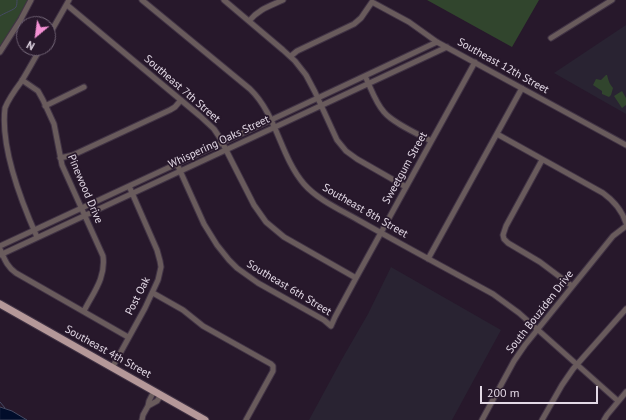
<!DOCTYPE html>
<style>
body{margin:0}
#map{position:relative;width:626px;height:420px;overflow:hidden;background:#27182b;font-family:"PT Sans",sans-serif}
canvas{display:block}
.north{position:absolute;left:16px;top:16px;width:40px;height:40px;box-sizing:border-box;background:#27182b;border:1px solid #726576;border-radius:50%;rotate:209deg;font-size:11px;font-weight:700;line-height:16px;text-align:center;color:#e3d9e6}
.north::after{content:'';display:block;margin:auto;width:14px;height:18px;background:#f491d4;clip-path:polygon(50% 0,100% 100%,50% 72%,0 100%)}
.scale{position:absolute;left:480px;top:386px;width:118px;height:18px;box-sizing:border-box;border:2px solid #e3d9e6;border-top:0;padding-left:5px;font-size:12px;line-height:14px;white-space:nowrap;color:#e3d9e6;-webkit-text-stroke:3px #27182b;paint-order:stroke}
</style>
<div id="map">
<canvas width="626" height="420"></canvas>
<div class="north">N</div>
<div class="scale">200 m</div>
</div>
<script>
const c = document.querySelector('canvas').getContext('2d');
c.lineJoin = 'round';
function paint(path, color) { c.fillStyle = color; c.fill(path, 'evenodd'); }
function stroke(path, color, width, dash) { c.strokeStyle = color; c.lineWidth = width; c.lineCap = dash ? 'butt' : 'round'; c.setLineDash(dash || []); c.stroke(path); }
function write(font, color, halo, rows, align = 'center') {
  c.font = font + ' "PT Sans",sans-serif'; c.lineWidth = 3.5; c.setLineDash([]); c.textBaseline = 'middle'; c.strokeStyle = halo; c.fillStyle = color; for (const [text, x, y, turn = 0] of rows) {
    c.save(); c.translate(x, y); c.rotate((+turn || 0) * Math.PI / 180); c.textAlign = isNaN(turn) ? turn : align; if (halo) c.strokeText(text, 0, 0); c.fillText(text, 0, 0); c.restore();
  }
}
paint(new Path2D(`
 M626,25V114L554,73Z
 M391,267L501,330L452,420H309L342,359L368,314Z`), '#292332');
paint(new Path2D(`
 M0,0H29L19,18L0,48Z
 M427,0H539L512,47Z
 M606,75H607C609,82 609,83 613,88L611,95L609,97L602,94V91L593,85L596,79L601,80Z
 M622,91L626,98V105L622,108L614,96Z`), '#31452d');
const water = new Path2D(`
 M0,407L12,411L27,420H0Z`);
paint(water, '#010d2b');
stroke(water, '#454a63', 1);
stroke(new Path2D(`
 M0,16C4,13 14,10 16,7C17,5 17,2 17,0
 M0,402L5,408`), '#454a63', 1);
const minor = new Path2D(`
 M142,0L250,89C277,115 280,156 304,184C318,200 341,210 360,221C404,246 449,270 493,294L519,313L618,401
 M224,0L283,50L295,61L306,75L315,92L337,140L346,151L357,159L406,187
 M67,5L200,116L214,129L220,138L254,205L266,222L284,237L356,278
 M249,21C259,9 270,6 283,0
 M48,37L69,0
 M551,38L612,0
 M0,52L21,19L31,0
 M291,56L297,51L354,24L361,18L372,2L409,22L437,42L626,145
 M365,76C371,88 375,102 384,112C393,123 418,134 431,141
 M22,80L38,91L43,100L54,124L62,165L103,256C106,278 93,293 84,311
 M45,106L84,87
 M497,134L603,193C614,201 622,210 626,223
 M60,158L73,155L170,110L175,107L181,100
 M542,160L506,226L503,235L504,239L508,243L540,262L572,286
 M177,164L204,224L217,245L229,260L237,268L258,283L324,320L331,326L335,317L356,278L475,62
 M37,237C21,201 0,148 5,108C9,98 15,90 21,82C28,71 34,59 41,48
 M0,246L271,120L437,42
 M0,249C4,258 7,267 16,273L128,337
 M0,255L447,47
 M428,259L522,88
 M153,293L183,310L203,326L271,364L273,366V371L246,420
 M112,368L145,308L158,280L161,267L160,261L157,250L129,186
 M148,406L157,401L161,395
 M142,420L143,415L148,406L149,401L154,391
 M482,420L514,361L525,345L613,236L626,226
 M542,420L562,385L573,369L626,309
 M604,420L607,415L626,392`);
const major = new Path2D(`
 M0,304L205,420`);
stroke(minor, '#413345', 7);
stroke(major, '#413345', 9);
stroke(minor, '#695b5c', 5);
stroke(major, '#b59899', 7);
write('11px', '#e3d9e6', '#27182b', [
 ["Southeast 12th Street",503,66,29],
 ["Southeast 7th Street",182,89,41],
 ["Whispering Oaks Street",219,142,-25],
 ["Sweetgum Street",405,168,-61],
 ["Pinewood Drive",85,189,67],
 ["Southeast 8th Street",365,211,30],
 ["Southeast 6th Street",289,288,31],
 ["Post Oak",138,296,-63],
 ["South Bouziden Drive",540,312,-52],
 ["Southeast 4th Street",108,352,29]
]);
</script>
